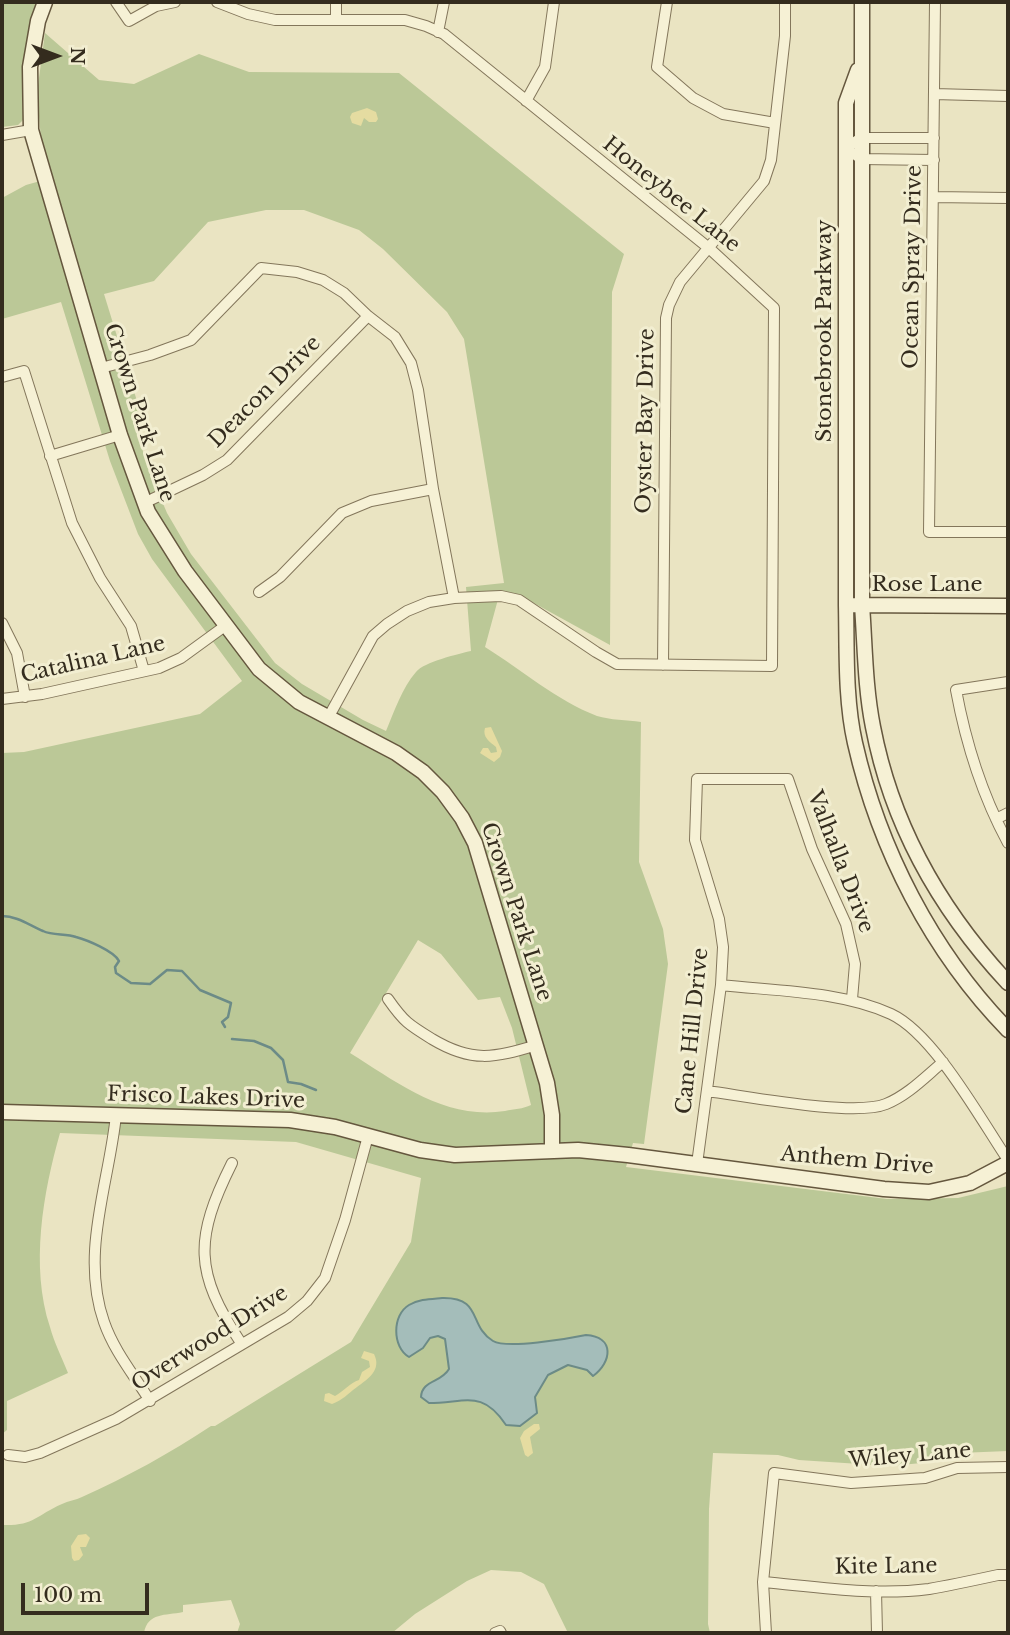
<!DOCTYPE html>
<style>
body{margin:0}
#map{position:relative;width:1010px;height:1635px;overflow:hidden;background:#eae4c2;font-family:"Libre Baskerville",serif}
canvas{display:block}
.frame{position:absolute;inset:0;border:4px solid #342c1e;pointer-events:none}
.north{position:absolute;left:21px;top:21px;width:70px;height:70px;-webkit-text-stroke:5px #f2eed1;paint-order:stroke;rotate:90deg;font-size:19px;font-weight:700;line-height:28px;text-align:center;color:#342c1e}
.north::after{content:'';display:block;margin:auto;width:24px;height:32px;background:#342c1e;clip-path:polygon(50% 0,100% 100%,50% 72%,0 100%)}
.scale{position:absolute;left:21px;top:1583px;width:128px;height:32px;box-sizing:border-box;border:4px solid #342c1e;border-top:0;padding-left:9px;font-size:21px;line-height:24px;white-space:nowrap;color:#342c1e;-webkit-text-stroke:5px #f2eed1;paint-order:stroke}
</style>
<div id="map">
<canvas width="1010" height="1635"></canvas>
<div class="frame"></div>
<div class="north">N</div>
<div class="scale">100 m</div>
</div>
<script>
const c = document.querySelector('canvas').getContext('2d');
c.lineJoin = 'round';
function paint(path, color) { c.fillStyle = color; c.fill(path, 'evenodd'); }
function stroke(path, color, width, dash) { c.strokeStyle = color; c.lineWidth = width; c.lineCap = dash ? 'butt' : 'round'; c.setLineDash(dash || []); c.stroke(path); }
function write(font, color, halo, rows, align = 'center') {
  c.font = font + ' "Libre Baskerville",serif'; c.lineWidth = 6; c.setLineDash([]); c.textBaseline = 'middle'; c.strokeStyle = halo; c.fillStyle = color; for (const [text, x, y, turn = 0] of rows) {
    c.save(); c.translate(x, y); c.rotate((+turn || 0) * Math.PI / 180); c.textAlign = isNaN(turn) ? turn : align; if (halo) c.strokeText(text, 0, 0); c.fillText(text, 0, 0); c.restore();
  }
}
paint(new Path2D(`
 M2,2H37C23,47 22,72 23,120L18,125L2,127Z
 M45,33L99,80L134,84L199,54L249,72L399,73L624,254L612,292L610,645L521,596L500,592L485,647C522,670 556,700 597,716C610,720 627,720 641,722L639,862L663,929L668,964L644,1144L633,1143L626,1167L887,1199L958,1198L1008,1186V1451L959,1453L932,1462L890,1466L799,1460L778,1455L713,1453L709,1509L708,1624L710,1633H568L544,1584L521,1572L491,1570L467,1581L415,1614L392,1633H237L240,1624L231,1600L183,1605V1612C165,1616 148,1612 144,1633H2V1525C34,1526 35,1516 62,1504C68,1501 76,1500 82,1497C127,1477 170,1453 211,1426H215L351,1342L411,1242L421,1178L296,1142L60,1133C43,1193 30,1266 50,1327C54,1342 62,1358 68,1373L7,1401V1430L2,1434V753L24,752L200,714L242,681L152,559L138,534L110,461L61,302L2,319V198L26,185L51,178L41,139L37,93ZM266,210H304L359,230L383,249L447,312L464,339L504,583L466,587L471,651C458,654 424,662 416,672C402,688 394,712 386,731L363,720L302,684L275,663L191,554L167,513L150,473L136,430L145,427L104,294L154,281L208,222ZM418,940L441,954L478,1000L500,997L512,1028L531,1105C523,1109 514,1109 505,1111C445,1120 398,1083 350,1053Z`), '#bbc897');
paint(new Path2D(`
 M367,108L376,112L378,119L376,122H369L364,118L361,126L352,123L350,117L352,113Z
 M491,727L502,751L500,757L494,762L480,753L483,748H488L491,753L497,752L496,747C490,742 482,737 485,728Z
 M364,1351L374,1354C382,1370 368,1379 357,1387C346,1395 346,1398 332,1404L324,1401L325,1394L329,1393L335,1396C344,1391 350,1383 359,1380L362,1372L370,1367L369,1361L361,1358Z
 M534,1424H539L540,1429L530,1437L533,1453L528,1457L525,1455L520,1438L524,1431Z
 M86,1534L90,1538L86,1547H80L83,1555L79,1560L74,1561L72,1558L71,1546L78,1535Z`), '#e5dca1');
const water = new Path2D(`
 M442,1298C483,1297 468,1326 493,1341C507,1349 567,1339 586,1335C615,1337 612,1362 593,1376L587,1370L568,1365L548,1375L535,1397L537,1413L520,1426L506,1425C482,1389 466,1403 429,1403L421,1397C422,1380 441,1383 449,1369L445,1339L438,1336L430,1338L423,1348L409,1357C392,1347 392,1315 409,1305C419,1299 431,1299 442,1298Z`);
paint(water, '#a4bdba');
stroke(water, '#6c8b87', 2);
stroke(new Path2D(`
 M2,916C17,916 29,925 43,931C53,936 66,933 76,937C87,940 114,951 119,961L115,967L116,973L131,983L150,984L167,970L182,971L200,990L231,1003L228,1017L222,1022L225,1027
 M232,1039L254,1041L271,1048L283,1060L288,1082L301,1084L316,1090`), '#6c8b87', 2.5);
const street = new Path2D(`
 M116,2L129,21L156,6L175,2
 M217,2L248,14L275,20H405L426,26L444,34L710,249L774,308L772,666L617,664L596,652L519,600L501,596L454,598L429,602L407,611L387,624L373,636L328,718
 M667,2L657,67L693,98L723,114L775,123
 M935,2L929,532H1008
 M336,18V2
 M438,32L444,2
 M934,94L1008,96
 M526,101L545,67L554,2
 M2,135L31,130
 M934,160L861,159L846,148L861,138H934
 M933,197L1008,198
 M101,368L150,355L191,340L261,268L297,272L323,280L344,293L368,316L395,337L411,363L418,390L433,489L454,598
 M2,377L24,371L72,523L100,578L131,626L144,671
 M50,456L120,435
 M144,503L203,475L227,460L368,316
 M259,592L280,577L342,513L371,501L433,489
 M2,623L17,653L25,697
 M663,665L666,318L669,305L680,282L764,181L771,160L785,36V2
 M1008,682L956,690C966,744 982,795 1008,843
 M2,699L42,694L159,668L181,658L225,626
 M996,819L1008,813
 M721,985C776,991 841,991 891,1014C934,1034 981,1120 1008,1160
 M388,999C404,1022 409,1025 432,1039C472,1063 494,1058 537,1045
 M707,1091C746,1096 854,1117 886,1104C908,1095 925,1077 943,1062
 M116,1115C109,1184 80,1253 104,1322C114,1351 134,1375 150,1401
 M232,1163C194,1239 194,1272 241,1343
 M697,1164L721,985L723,947L719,919L695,840L697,779H788L812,849L846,924L855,964L852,999
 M8,1455L25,1457L40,1453L116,1419L288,1317L307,1301L325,1278L345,1220L368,1136
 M763,1582C818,1587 874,1596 929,1589C952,1585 975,1580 998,1575H1008
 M876,1591L877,1633
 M495,1633L500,1631L501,1633
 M766,1633L763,1582L774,1473L851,1483L925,1478L957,1468L1008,1467`);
const secondary = new Path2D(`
 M45,2L38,21L30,67L31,130L120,435L148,512L185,571L259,669L299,702L396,753L423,772L443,792L462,818L475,843L547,1083L552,1115V1151
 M862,2V605C865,646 865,687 873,727C892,826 940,910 1008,983
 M858,70L846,103V605C847,650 845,699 855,743C879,849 932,952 1008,1030
 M852,605L1008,606
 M2,1112L290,1120L335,1127L420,1150L455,1155L578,1150L628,1155L884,1189L929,1192L970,1183L1008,1163`);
stroke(street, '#83765b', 12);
stroke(secondary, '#65573e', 17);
stroke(street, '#f6f1d5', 10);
stroke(secondary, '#f6f1d5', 14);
write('21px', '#342c1e', '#f2eed1', [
 ["Honeybee Lane",671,195,39],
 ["Ocean Spray Drive",913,267,-89],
 ["Stonebrook Parkway",825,331,-90],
 ["Deacon Drive",265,392,-45],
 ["Crown Park Lane",139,413,72],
 ["Oyster Bay Drive",646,421,-89],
 ["Rose Lane",927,585],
 ["Catalina Lane",93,660,-13],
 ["Valhalla Drive",840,862,69],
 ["Crown Park Lane",516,912,72],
 ["Cane Hill Drive",693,1031,-84],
 ["Frisco Lakes Drive",206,1098,2],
 ["Anthem Drive",857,1161,5],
 ["Overwood Drive",210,1339,-32],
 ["Wiley Lane",910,1456,-5],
 ["Kite Lane",886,1567,-1]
]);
</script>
